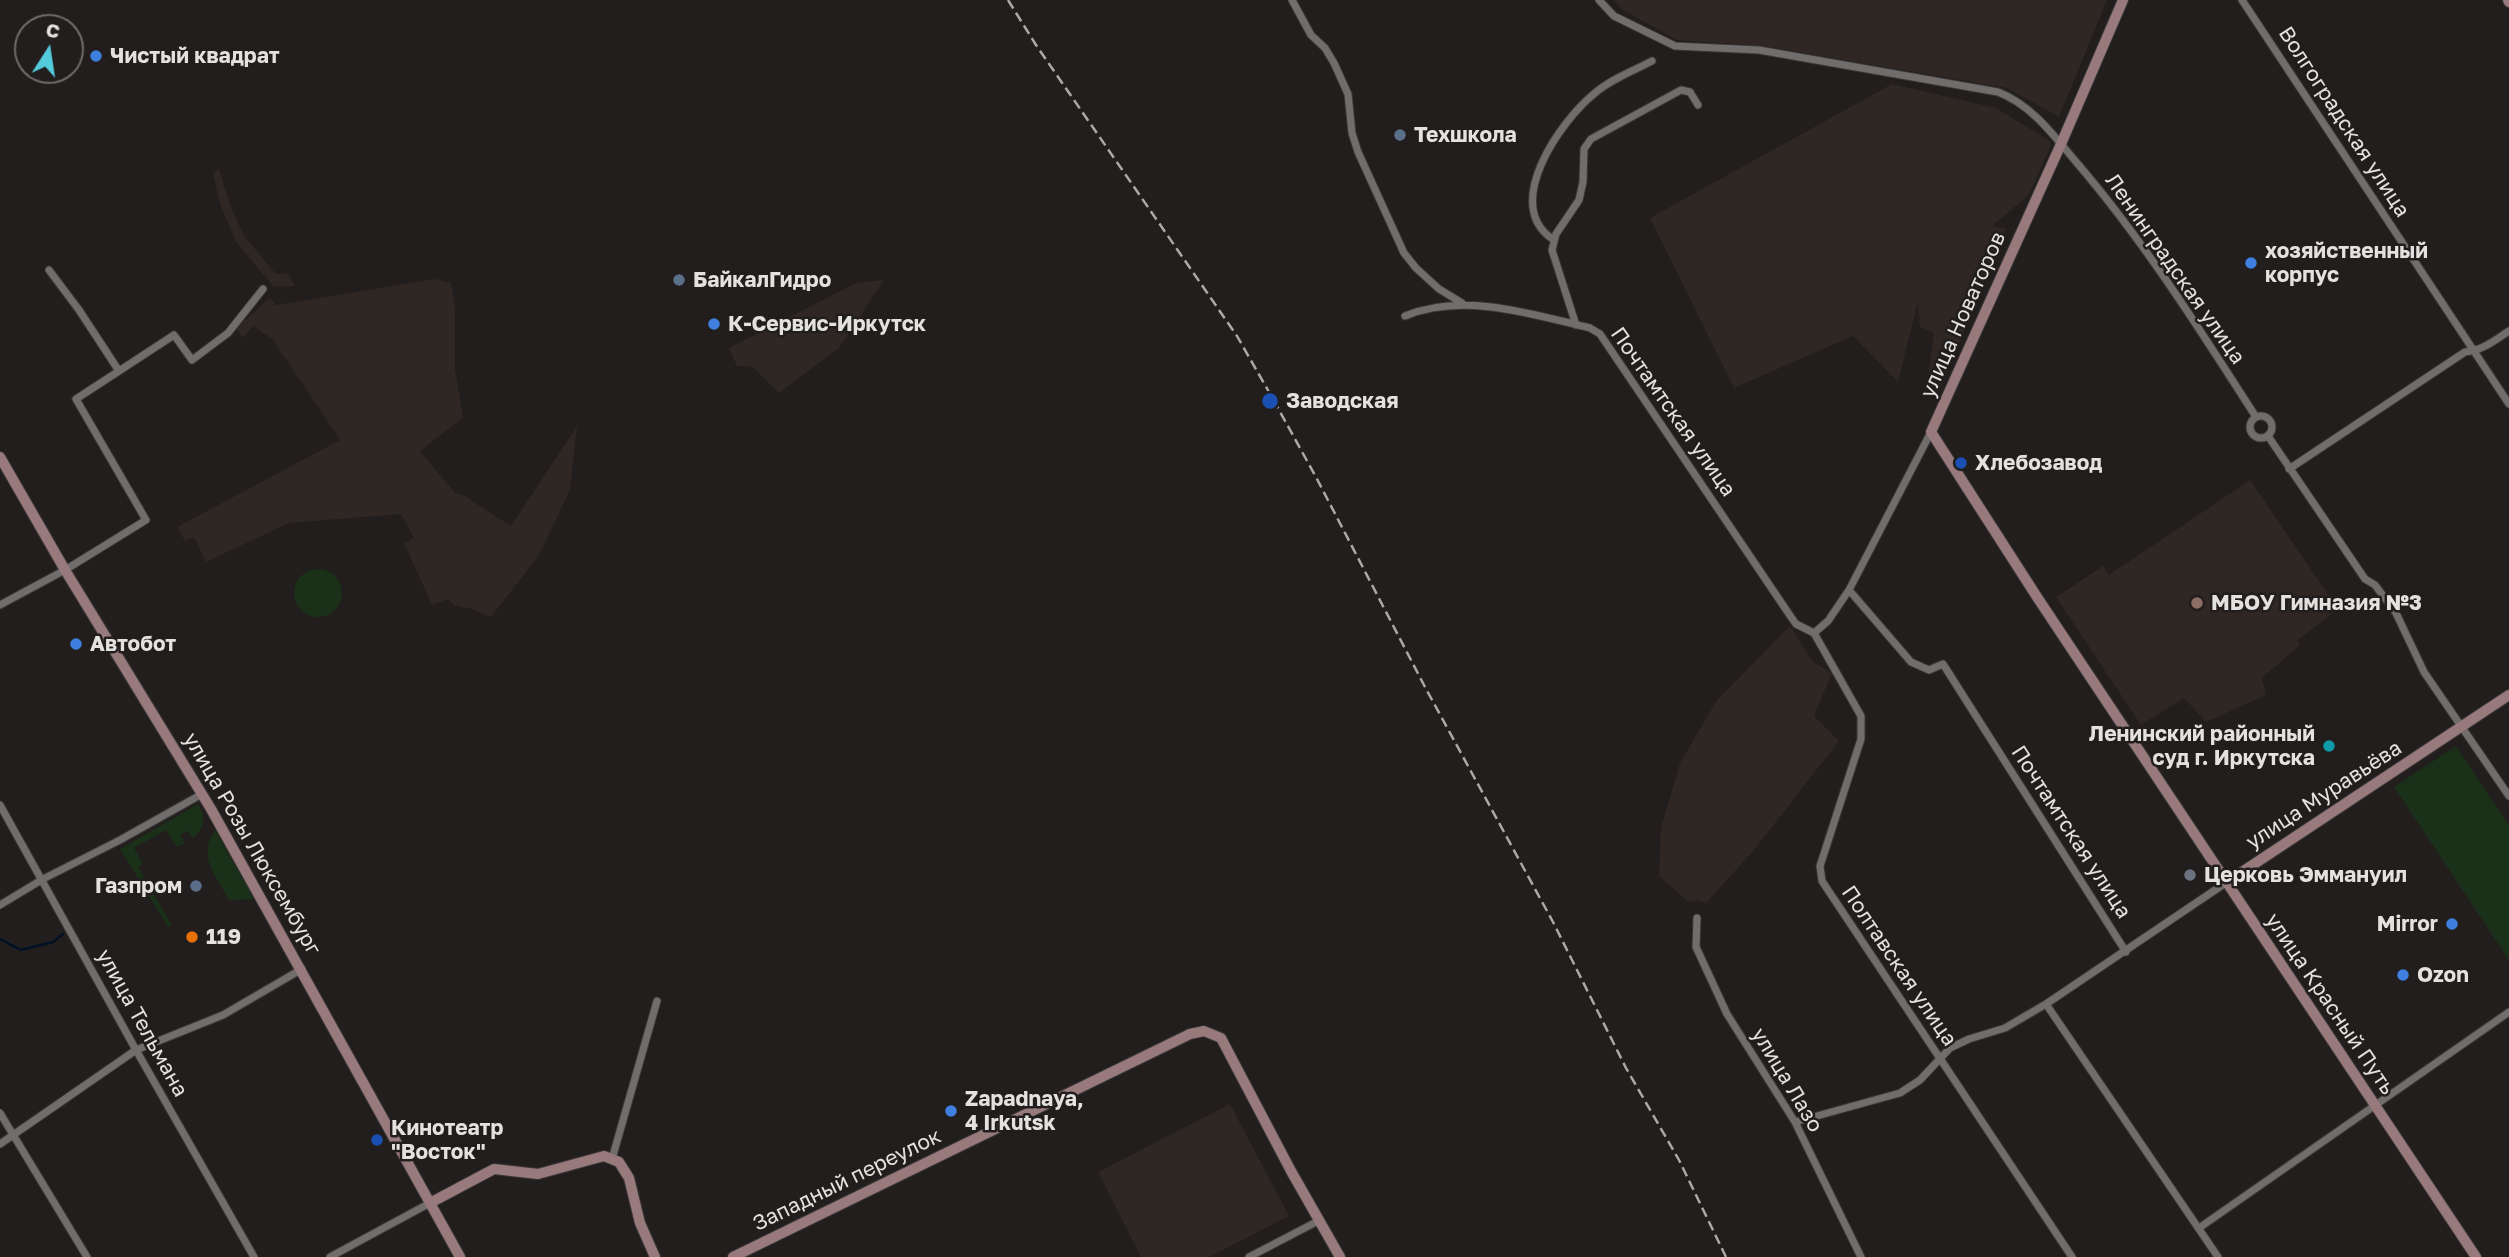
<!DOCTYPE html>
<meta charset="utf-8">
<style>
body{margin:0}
#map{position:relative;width:2509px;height:1257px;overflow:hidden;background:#211e1d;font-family:"Golos Text",sans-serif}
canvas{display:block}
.north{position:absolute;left:14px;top:14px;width:70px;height:70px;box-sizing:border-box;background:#211e1d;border:2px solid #6f6c6b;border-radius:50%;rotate:12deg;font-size:19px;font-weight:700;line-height:28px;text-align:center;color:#e3e2e1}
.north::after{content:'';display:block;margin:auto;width:24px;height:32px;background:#53cbda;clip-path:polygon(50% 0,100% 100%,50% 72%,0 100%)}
</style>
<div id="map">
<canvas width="2509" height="1257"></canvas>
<div class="north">С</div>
</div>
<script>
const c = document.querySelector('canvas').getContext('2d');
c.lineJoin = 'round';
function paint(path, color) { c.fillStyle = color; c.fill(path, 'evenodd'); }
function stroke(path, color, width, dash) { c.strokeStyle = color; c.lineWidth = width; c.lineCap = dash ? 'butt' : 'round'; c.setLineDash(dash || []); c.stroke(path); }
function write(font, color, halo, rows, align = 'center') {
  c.font = font + ' "Golos Text",sans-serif'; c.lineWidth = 5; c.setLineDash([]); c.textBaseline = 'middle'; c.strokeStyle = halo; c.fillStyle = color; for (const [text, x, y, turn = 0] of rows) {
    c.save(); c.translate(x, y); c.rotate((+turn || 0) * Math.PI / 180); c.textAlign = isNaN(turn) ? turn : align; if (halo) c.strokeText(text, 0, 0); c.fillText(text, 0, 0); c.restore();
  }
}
paint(new Path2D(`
 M1613,0H2107L2059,117L2007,88L1764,46L1677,40L1623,10Z
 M1892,84L1996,108L2050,141L2051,145L2029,195L1992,226L2006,229L1938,394L1927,386L1934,333L1920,327L1918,301L1898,382L1853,336L1734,388L1650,218Z
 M219,169L230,205L244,236L276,274L288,273L295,286L274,287L236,242L221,207L213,173Z
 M435,279L451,283L455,307V369L463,418L420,451L455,493L463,495L511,526L577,426L570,490L539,555L491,617L472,609L454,605L448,599L432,605L404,543L414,538L401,514L289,523L206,562L194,537L185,541L177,527L340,440L273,340L253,326L243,338L236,328L270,298L276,305Z
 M884,280L839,348L779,393L753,367L737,366L729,348L856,283Z
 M2250,480L2338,609L2298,640L2300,645L2262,678L2266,695L2206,722L2184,698L2141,725L2056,597L2103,566L2109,575Z
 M1790,626L1813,662L1832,673L1814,716L1839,741L1754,850L1706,903L1698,900L1689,902L1659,876L1661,828L1680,763L1717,700Z
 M1230,1104L1289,1216L1209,1257H1141L1098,1172Z`), '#2f2723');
paint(new Path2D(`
 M294 593a24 24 0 1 1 48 0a24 24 0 1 1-48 0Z
 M2456,746L2509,825V960L2394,787Z
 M198,804C206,816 205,829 193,838L188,831L180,835L185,843L177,847L166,830L134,848L143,864L138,867L172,925L168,927L120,849Z
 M215,830L254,899L229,900C216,876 197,856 215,830Z`), '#1b3018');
stroke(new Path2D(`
 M0,939L21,950L53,942L63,934`), '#001125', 2.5);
const street = new Path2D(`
 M1292,0L1311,35L1325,48L1334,63L1348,94L1352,133L1358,152L1404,253L1416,268L1439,289L1462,303
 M1599,0L1614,16L1675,46L1759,50L1998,92C2032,105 2054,136 2077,163C2144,241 2200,330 2256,417
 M2242,0L2509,404
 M1554,240C1500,206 1561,120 1595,93C1611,79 1633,71 1652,61
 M1405,316C1464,292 1531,314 1590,328L1600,334L1791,617L1796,624L1814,633
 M1576,325L1552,250L1556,234L1579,200L1583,182L1584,149L1591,139L1681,90L1690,92L1698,105
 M119,371L174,335L192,360L228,333L263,289
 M2250 427a11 11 0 1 1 22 0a11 11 0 1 1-22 0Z
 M2268,436L2365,579L2375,585L2396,613L2424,672L2509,796
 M2289,469L2465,352C2482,351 2495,340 2509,331
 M1849,590L1911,662L1929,670L1943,664L2126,952
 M0,605L65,570L146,520L76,399L119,371L79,310L49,270
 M1814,633L1861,716V739L1820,866L1822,881L2072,1257
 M1814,633L1828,621L1849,590L1931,432
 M0,805L136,1050L254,1257
 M0,905L43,879L120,840L202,794
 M1697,918L1696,947L1727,1014L1795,1122L1861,1257
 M2046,1004L2218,1257
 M0,1113L87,1257
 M1795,1122L1900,1093L1920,1080L1950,1048L1969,1039L2005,1028L2046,1004L2227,882
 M0,1144L136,1050L223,1015L302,969
 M612,1159L657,1001
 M2199,1228L2509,1012
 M330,1257L430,1203
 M1249,1257L1320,1220`);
const secondary = new Path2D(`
 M2123,0L2061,144L1931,432L2037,597L2476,1257
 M2508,0L2509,2
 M0,457L65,570L211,809L460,1257
 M2227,882L2509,695
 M430,1203L494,1169L538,1174L604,1156L619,1162L629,1178L640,1223L655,1257
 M733,1257L1190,1034L1204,1031L1221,1038L1291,1171L1340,1257`);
stroke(street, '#3b3838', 9);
stroke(secondary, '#3b3838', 12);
stroke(street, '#706d6c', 7);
stroke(secondary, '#98797c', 10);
stroke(new Path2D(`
 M1008,0L1036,45L1237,336L1273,399L1317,479L1425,687L1553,922L1626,1068L1679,1160L1726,1257`), '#aba9a8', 2.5, [10, 5]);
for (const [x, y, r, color] of [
 [96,56,7,"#3f7fe0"],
 [1400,135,7,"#5c6f8a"],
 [2251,263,7,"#3f7fe0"],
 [679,280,7,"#5c6f8a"],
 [714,324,7,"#3f7fe0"],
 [1270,401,9,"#1a4fb4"],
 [1961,463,7,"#1a4fb4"],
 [2197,603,7,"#8d6e63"],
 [76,644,7,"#3f7fe0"],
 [2329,746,7,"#0f9aa8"],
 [2190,875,7,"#6b7280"],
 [196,886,7,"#5c6f8a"],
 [2452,924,7,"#3f7fe0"],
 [192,937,7,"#e8710a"],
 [2403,975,7,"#3f7fe0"],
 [951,1111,7,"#3f7fe0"],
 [377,1140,7,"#1a4fb4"]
]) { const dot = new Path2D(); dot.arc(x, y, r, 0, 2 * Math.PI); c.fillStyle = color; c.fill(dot); stroke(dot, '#211e1d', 2.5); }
write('bold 21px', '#e3e2e1', '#211e1d', [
 ["Чистый квадрат",110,56],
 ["Техшкола",1414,135],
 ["хозяйственный",2265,251],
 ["корпус",2265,275],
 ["БайкалГидро",693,280],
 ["К-Сервис-Иркутск",728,324],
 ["Заводская",1286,401],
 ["Хлебозавод",1975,463],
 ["МБОУ Гимназия №3",2211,603],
 ["Автобот",90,644],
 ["Ленинский районный",2315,734,"right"],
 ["суд г. Иркутска",2315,758,"right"],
 ["Церковь Эммануил",2204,875],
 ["Газпром",182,886,"right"],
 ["Mirror",2438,924,"right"],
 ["119",206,937],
 ["Ozon",2417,975],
 ["Zapadnaya,",965,1099],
 ["4 Irkutsk",965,1123],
 ["Кинотеатр",391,1128],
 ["\"Восток\"",391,1152]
], 'left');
write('21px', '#e3e2e1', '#211e1d', [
 ["Волгоградская улица",2344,122,57],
 ["Ленинградская улица",2175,269,55],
 ["улица Новаторов",1963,315,-66],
 ["Почтамтская улица",1673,412,55],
 ["улица Муравьёва",2324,795,-33],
 ["Почтамтская улица",2071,832,57],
 ["улица Розы Люксембург",252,844,60],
 ["Полтавская улица",1899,966,56],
 ["улица Красный Путь",2330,1004,56],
 ["улица Тельмана",142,1023,61],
 ["улица Лазо",1787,1080,59],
 ["Западный переулок",847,1180,-26]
]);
</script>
